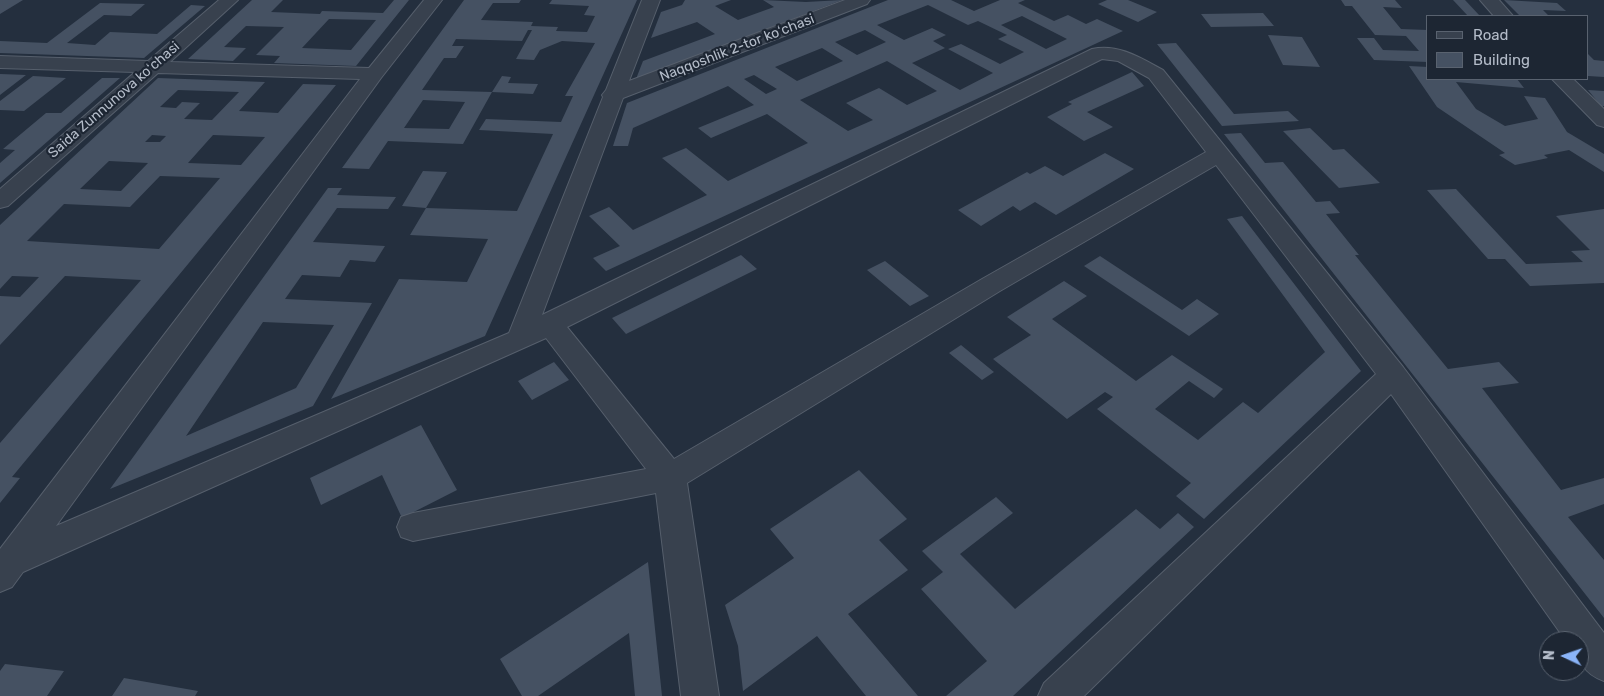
<!DOCTYPE html>
<meta charset="utf-8">
<style>
body{margin:0}
#map{position:relative;width:1604px;height:696px;overflow:hidden;background:#242f3e;font-family:Rubik,sans-serif}
canvas{display:block}
.legend{position:absolute;left:1426px;top:15px;width:162px;height:65px;box-sizing:border-box;background:#1d2633;border:1px solid #59626f;margin:0;padding:6px 9px;list-style:none;font-size:15px;color:#b4bcc9}
.legend li{display:flex;align-items:center;gap:10px;height:25px}
.legend b{width:25px;border:1px solid #59626f}
.north{position:absolute;left:1539px;top:631px;width:50px;height:50px;box-sizing:border-box;background:#1d2633;border:1px solid #59626f;border-radius:50%;rotate:273deg;font-size:14px;font-weight:700;line-height:20px;text-align:center;color:#b4bcc9}
.north::after{content:'';display:block;margin:auto;width:18px;height:22px;background:#8ab4f8;clip-path:polygon(50% 0,100% 100%,50% 72%,0 100%)}
</style>
<div id="map">
<canvas width="1604" height="696"></canvas>
<ul class="legend">
<li><b style="height:6px;background:#38414e"></b>Road</li>
<li><b style="height:14px;background:#455162"></b>Building</li>
</ul>
<div class="north">N</div>
</div>
<script>
const c = document.querySelector('canvas').getContext('2d');
c.lineJoin = 'round';
function paint(path, color) { c.fillStyle = color; c.fill(path, 'evenodd'); }
function stroke(path, color, width, dash) { c.strokeStyle = color; c.lineWidth = width; c.lineCap = dash ? 'butt' : 'round'; c.setLineDash(dash || []); c.stroke(path); }
function write(font, color, halo, rows, align = 'center') {
  c.font = font + ' Rubik,sans-serif'; c.lineWidth = 4.5; c.setLineDash([]); c.textBaseline = 'middle'; c.strokeStyle = halo; c.fillStyle = color; for (const [text, x, y, turn = 0] of rows) {
    c.save(); c.translate(x, y); c.rotate((+turn || 0) * Math.PI / 180); c.textAlign = isNaN(turn) ? turn : align; if (halo) c.strokeText(text, 0, 0); c.fillText(text, 0, 0); c.restore();
  }
}
paint(new Path2D(`
 M0,0H23L0,14Z
 M252,0H283L271,12L320,14L322,11L383,13L394,0H409L356,66L274,63L280,56L256,55L284,27L246,26L224,47L246,48L233,61L188,59ZM329,19L376,20L351,50L302,48Z
 M464,0H521L519,3H493L481,20L533,22L531,26L558,27L556,31L587,32L595,16L584,15L589,6L549,4L552,0H637L485,336L331,399L399,279L467,282L488,239L410,235L426,208L402,206L423,171L447,172L426,208L517,211L553,134L479,130L486,119L561,122L573,96H565L595,43L562,41L540,50L534,60L516,59L532,30H528L522,41L456,39L452,46H464L456,58H444L422,90L492,92L502,76L511,77L508,83L538,84L533,94L492,92L463,144L388,141L369,169L342,168ZM423,100L465,102L449,129L404,128Z
 M685,0H731L715,6L738,20L774,7L763,0L806,2L842,0L636,79L643,61L715,34L697,22L651,38L661,12L682,5Z
 M888,0H951L974,11L1000,0H1025L1018,3L1054,21L1068,15L1086,24L1097,19L1123,31L606,271L593,258L620,246L589,216L609,207L633,230L707,195L662,158L686,148L728,181L808,143L767,114L711,138L698,128L754,105L728,86L633,128L628,146H613L627,103ZM928,5L968,25L978,21L1007,35L998,39L1024,52L1000,64L961,44L948,49L993,73L960,90L912,63L945,48L933,41L946,35L932,28L904,40L877,25ZM1022,16L1067,39L1046,49L1001,25ZM865,30L886,42L857,55L835,42ZM822,48L843,61L797,81L775,67ZM887,61L937,91L907,105L879,88L846,103L873,120L848,131L800,100ZM754,75L777,89L766,94L744,79Z
 M1107,0H1128L1157,12L1138,22L1098,4Z
 M1341,0H1395L1402,8L1383,7L1401,29L1428,30V62L1374,60L1357,38H1374L1383,50L1419,51L1406,36L1375,35L1352,6H1345Z
 M1453,0H1465L1480,16H1468Z
 M1504,0L1557,3L1566,11L1543,10L1549,16H1520Z
 M100,3L145,4L131,16L104,15L67,43L95,45L110,32L157,34L191,5L205,6L144,58L0,53V41L47,43Z
 M1263,13L1274,26L1211,27L1201,14Z
 M1268,35L1302,37L1320,67L1283,65Z
 M1176,43L1234,114L1288,111L1299,121L1222,126L1157,44Z
 M1588,54L1594,60L1604,61V77L1588,76Z
 M1409,66L1428,67V79H1517L1524,88L1456,82L1476,109L1505,126L1538,119L1524,96L1545,98L1567,132L1604,154V172L1569,150L1544,155L1548,158L1515,165L1499,155L1505,153L1437,107Z
 M1132,72L1144,86L1087,112L1113,127L1084,141L1047,117L1072,104L1068,102Z
 M0,74L26,75L0,95Z
 M33,76L66,78L24,111L0,110V101Z
 M102,78H120L0,183V163L15,150L3,149L46,113H61Z
 M158,78L265,82L239,111L278,113L303,84L336,85L12,477L20,478L0,503V443L141,280L65,276L0,345V296L20,297L39,277L12,276L0,289V225ZM178,90L239,92L212,120L184,119L200,103L182,102L176,108L160,107ZM152,135L166,136L160,142H145ZM213,135L265,137L241,165L188,163ZM109,161L148,163L121,191L80,189ZM160,176L220,178L159,249L27,241L64,204L130,207Z
 M1588,90L1604,91V106H1601Z
 M1310,128L1333,150L1344,149L1380,183L1339,188L1283,131Z
 M1241,133L1265,163L1283,162L1316,202L1330,201L1340,213L1326,214L1359,255H1355L1448,369L1499,362L1519,383L1482,388L1561,490L1604,478V504L1568,517L1604,560V618L1224,134Z
 M1105,153L1134,169L1056,215L1035,202L1020,211L1013,206L981,226L958,210L1027,172L1030,174L1045,166L1063,176Z
 M328,188H342L337,195L396,197L388,209L337,208L313,242L385,246L375,262L350,260L340,277L302,275L285,299L372,303L313,406L110,489ZM263,322L334,325L296,388L186,436Z
 M1456,189L1526,264L1583,262L1571,251L1590,250L1556,216L1604,209V283L1530,286L1505,259H1488L1427,190Z
 M1242,216L1361,371L1204,519L1176,496L1191,483L1097,409L1113,397L1105,392L1067,419L993,359L1031,335L1007,317L1064,281L1087,296L1052,319L1136,381L1172,355L1223,389L1214,398L1189,381L1155,409L1198,440L1243,402L1258,413L1325,352L1227,219Z
 M741,255L757,269L626,334L612,318Z
 M1100,256L1182,310L1197,299L1219,314L1189,336L1084,266Z
 M885,261L929,296L910,306L867,270Z
 M961,345L994,372L982,380L949,353Z
 M554,362L569,380L532,400L518,381Z
 M421,425L457,490L402,518L382,475L321,505L310,478Z
 M859,470L907,519L879,540L908,570L848,614L918,696H866L817,636L743,691L738,646L725,605L794,558L770,529Z
 M996,497L1013,513L960,554L1015,609L1136,509L1160,529L1178,513L1194,527L1013,696H946L987,661L921,589L943,572L922,551Z
 M648,562L662,696H635L629,633L538,696H522L500,659Z
 M5,664L64,671L47,696H0V671Z
 M124,678L198,691L195,696H112Z`), '#455162');
const minor = new Path2D(`
 M219,0H238L170,62L369,68L424,0H442L381,78L56,526L509,333L603,97L602,95L606,90L642,0H660L629,81L845,0H870L867,4L623,98L542,315L1092,49C1118,43 1141,58 1163,70L1403,367L1604,633V681C1583,673 1579,663 1579,641H1566L1391,394L1084,696H1038L1044,683L1376,374L1216,165L1000,291L687,483L719,696H681L656,493L413,541L401,537L397,527L401,517L413,513L646,469L546,338L23,572L12,587L0,592V549L360,79L158,73L8,206L0,208V189L135,72L0,68V56L148,61ZM1102,59L1118,61L1149,78L1206,152L982,279L674,459L567,327Z
 M1480,0H1499L1513,16H1494Z
 M1552,79H1573L1604,109V127L1597,125Z`);
stroke(minor, '#565f6c', 2);
paint(minor, '#38414e');
write('14px', '#b4bcc9', '#1d2633', [
 ["Naqqoshlik 2-tor koʻchasi",737,48,-21],
 ["Saida Zunnunova koʻchasi",114,100,-41]
]);
</script>
